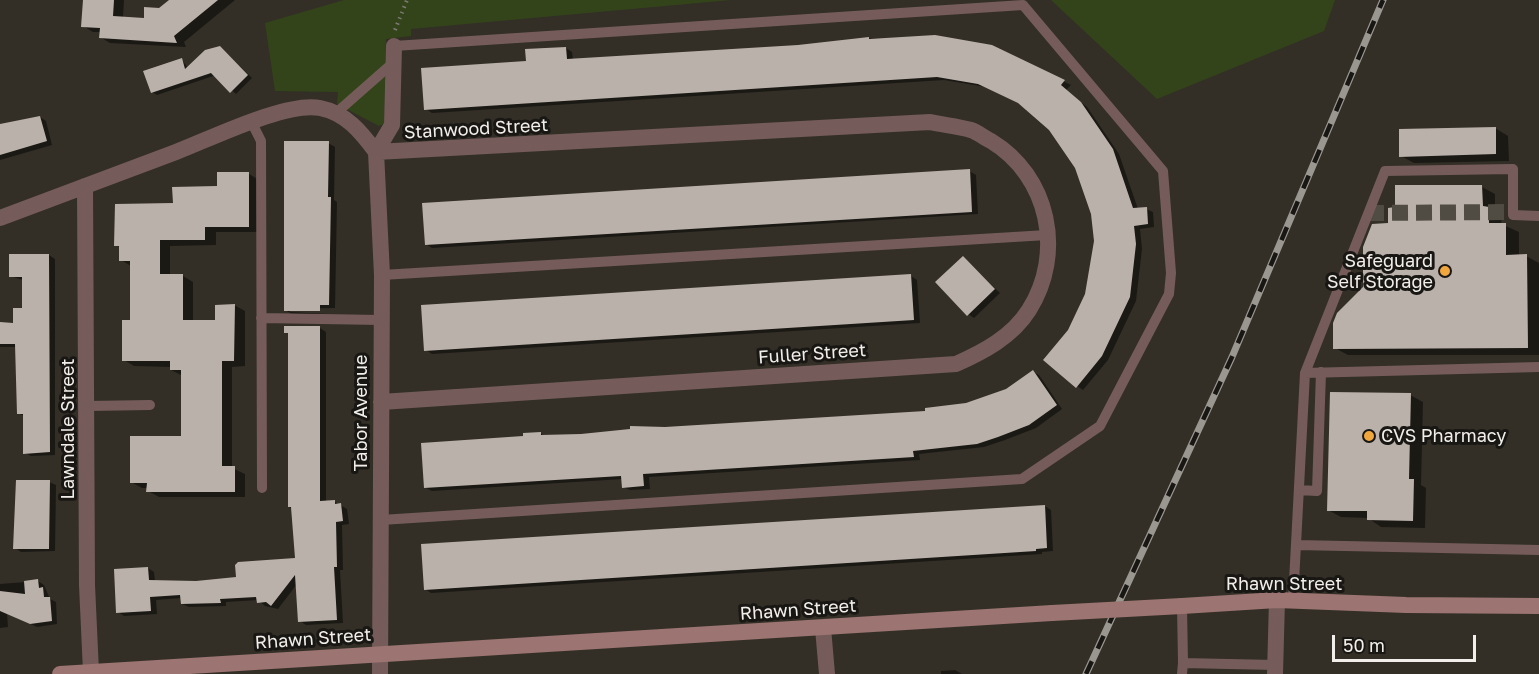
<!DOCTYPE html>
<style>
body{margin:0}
#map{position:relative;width:1539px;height:674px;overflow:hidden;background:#332f27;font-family:"Golos Text",sans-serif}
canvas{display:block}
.scale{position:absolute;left:1332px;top:635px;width:144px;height:27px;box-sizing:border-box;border:3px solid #f2efea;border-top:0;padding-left:8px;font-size:18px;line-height:21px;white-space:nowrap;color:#f2efea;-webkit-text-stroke:4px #191714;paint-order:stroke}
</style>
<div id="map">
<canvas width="1539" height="674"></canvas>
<div class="scale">50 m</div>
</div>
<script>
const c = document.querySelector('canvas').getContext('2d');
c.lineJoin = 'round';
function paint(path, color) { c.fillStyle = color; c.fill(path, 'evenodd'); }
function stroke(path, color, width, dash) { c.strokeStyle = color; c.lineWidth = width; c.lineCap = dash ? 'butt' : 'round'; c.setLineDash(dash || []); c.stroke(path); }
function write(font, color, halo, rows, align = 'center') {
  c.font = font + ' "Golos Text",sans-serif'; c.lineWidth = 6; c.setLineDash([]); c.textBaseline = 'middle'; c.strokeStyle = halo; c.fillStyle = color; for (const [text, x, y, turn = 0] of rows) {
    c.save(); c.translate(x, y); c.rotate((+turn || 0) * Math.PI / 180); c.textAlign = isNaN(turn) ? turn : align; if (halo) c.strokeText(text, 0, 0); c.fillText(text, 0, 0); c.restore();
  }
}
paint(new Path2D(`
 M344,0H731L411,29V36L386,39L384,124L379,126L337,104L338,92L275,91L265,23Z
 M1051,0H1335L1324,31L1157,99Z`), '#33441a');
paint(new Path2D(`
 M84,0H124L123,18L145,19L171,0H235L184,42L186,47L110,43L100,37L101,32H93L83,26Z
 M869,38L992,46L1071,85L1066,90L1087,107L1119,154L1138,209H1146L1153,212L1154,227L1140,229L1142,249L1136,301L1108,360L1083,390L1077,386L1069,331L1087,294L1095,241L1092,213L1077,167L1051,129L1021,104L986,87L944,80L432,113L426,109L528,63L566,48L572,52L573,60L798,46Z
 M221,48L252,78L236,94L216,75L157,95L152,92L182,60L188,68Z
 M40,117L46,121L52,145L0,160V126Z
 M1495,128L1508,136L1509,161L1414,163L1401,156Z
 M328,143L335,147L334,200L337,202L335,308L290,309V312L326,314H292L285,310Z
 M969,171L976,175L978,214L432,248L426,244Z
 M249,174L259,180V232H216V245L170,246V276H183L193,282V322H217L234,305L245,311V366L232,367V468L245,474V497H159L148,491V488H142L131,482L183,438V376L171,370V367L134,366L124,360L131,322V266L121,260V248L116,245L174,204Z
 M1482,187L1495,194V212L1502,216L1501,224L1519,232V256H1526L1539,263V355H1348L1335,348L1365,287L1390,225Z
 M49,255L55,259V455L31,456L25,453L24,416L18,413L17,347H0V324H14L23,309V280L10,276Z
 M963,258L1000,293L974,318L968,314Z
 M911,276L917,280L920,323L432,354L426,350Z
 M320,328L326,332V502H335L347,509L349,524L342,525L343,570H340L343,623L306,625L300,621L297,584L278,609L265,606L258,600L226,602V606L189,607L182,604V598L156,600L157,614L124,616L118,612L148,568L154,572L155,581L196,582L237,579L296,560L293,509L289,507V334L285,332Z
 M1033,372L1039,375L1062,409L1036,428L1005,440L984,447L919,454L920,460L649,477L650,489L630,490L623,487V479L432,491L426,488L525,438L540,433L546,437L927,412L966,405L1007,390Z
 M1410,395L1423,402L1421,485L1426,488L1425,528L1381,527L1368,518L1341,517L1328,510Z
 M49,482L56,485L55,551L21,552L15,548Z
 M1045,506L1051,510L1053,551L1042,552V554L431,593L425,589Z
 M38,581L44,585L50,599L56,602L57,624L37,627L7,613L8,627L0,628V584Z
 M955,670L962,674H941V671Z`), '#0007');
paint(new Path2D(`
 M83,0H114L113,16L144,18V7L159,8L169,0H218L174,36L177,43L99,38L100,28L81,27Z
 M935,35L992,45L1065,80L1061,85L1081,102L1113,149L1133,208L1147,207L1148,224L1134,226L1136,244L1130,297L1102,356L1076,388L1043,360L1068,330L1085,294L1094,241L1091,214L1075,168L1049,130L1018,103L978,84L937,77L424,110L421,68L526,61L525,49L566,47L567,59L798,45L869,37V39Z
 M220,46L248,75L230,93L211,73L151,93L143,71L182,58L185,69L205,50Z
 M40,116L47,141L0,155V124Z
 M1496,127V154L1399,157V129Z
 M284,141H329L328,197H331L329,305H320V311H284Z
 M970,169L972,212L425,245L422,203Z
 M217,172H249V227H205V240H160V274H183V320H215V305L235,304L234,361H222V466H235V492H146L147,483H130V436H181V370H170V361H122V320H130V261H119V246H114L115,204L173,203L172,187L217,186Z
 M1395,185H1482L1483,206L1489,207V223H1506V255L1527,254L1528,348L1333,349V323L1337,313L1363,287V247L1372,224L1388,223V208L1395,207Z
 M9,254H49L50,452L23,454V414H17L15,344H0V322L13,323V308H22V277H9Z
 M963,256L995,289L967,316L935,282Z
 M911,274L914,320L424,351L421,305Z
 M284,326H320V501L335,500V504L341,503L343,521L336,522L337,567H334L337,620L298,622L295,575L271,606L266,602L257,603L256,597L220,599L221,603L181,604L180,595L150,597L151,611L116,613L114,569L148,567L149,580L196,581L236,577L235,565L238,562L295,558L291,507H288V333H284Z
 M1033,370L1057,405L1029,425L998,437L977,444L913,451L914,457L643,474L644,486L622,488L621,476L424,488L421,443L523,436V433L541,432V435L581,434L630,429V426L665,427L925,411V408L966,403L1006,389Z
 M1330,392L1411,393L1409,479H1414L1413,521L1367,520V511H1327Z
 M16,480H50L49,549H13Z
 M1045,505L1047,548L1036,549V551L424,590L421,544Z
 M38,579L39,588L43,587L44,597H50L52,621L30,624L0,611V591L25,594L24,581Z`), '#bbb1ab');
stroke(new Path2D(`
 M1368,213L1514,212`), '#504c44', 16, [16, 8]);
stroke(new Path2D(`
 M395,30L407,0`), '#7c7972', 4, [1.5, 4.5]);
stroke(new Path2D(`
 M336,113L394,62
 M252,123L261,141L262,488
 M382,275L1047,235
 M261,318L381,320
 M1305,373L1539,367
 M87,406L150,405
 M1299,490L1317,491L1321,372
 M381,520L1022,479L1100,426L1169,294L1171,273L1163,171L1023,5L394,46
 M1296,545L1539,550
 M1293,601L1305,373L1385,171L1513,169V215L1539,216
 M1182,606L1183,663
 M1182,674L1183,663L1275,665`), '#755c5a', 10);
stroke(new Path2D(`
 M376,152L930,122C943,125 958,126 971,130C978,132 984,138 991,141C1049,176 1065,253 1029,310C1012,337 983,352 956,364L381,402
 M376,152L382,275L380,674
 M376,152L392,125L394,46
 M85,186L87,585L91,672
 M0,218C59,196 118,174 176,152C210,139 287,101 320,108C346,113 361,132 376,152
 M823,628L827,674`), '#755c5a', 16);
stroke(new Path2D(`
 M1275,674L1277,600`), '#755c5a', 16);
stroke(new Path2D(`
 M1182,606L1277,600L1406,605L1539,606
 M60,674L1052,613`), '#9c7471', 16);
const rail = new Path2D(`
 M1086,674L1232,357L1383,0`);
stroke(rail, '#9a9690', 7);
stroke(rail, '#191714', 4.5, [14]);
stroke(new Path2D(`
 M1052,613L1182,606`), '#9c7471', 16);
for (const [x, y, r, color] of [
 [1445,271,6,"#efa73e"],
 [1369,436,6,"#efa73e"]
]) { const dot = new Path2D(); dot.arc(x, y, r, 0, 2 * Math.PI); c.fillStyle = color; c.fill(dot); stroke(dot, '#191714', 2); }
write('18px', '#f2efea', '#191714', [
 ["Stanwood Street",476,129,-3],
 ["Fuller Street",812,354,-4],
 ["Tabor Avenue",361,413,-90],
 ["Lawndale Street",68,429,-90],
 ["Rhawn Street",1284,584],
 ["Rhawn Street",798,610,-4],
 ["Rhawn Street",313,639,-4]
]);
write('18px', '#f2efea', '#191714', [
 ["Safeguard",1433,261],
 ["Self Storage",1433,282],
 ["CVS Pharmacy",1381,436,"left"]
], 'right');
</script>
